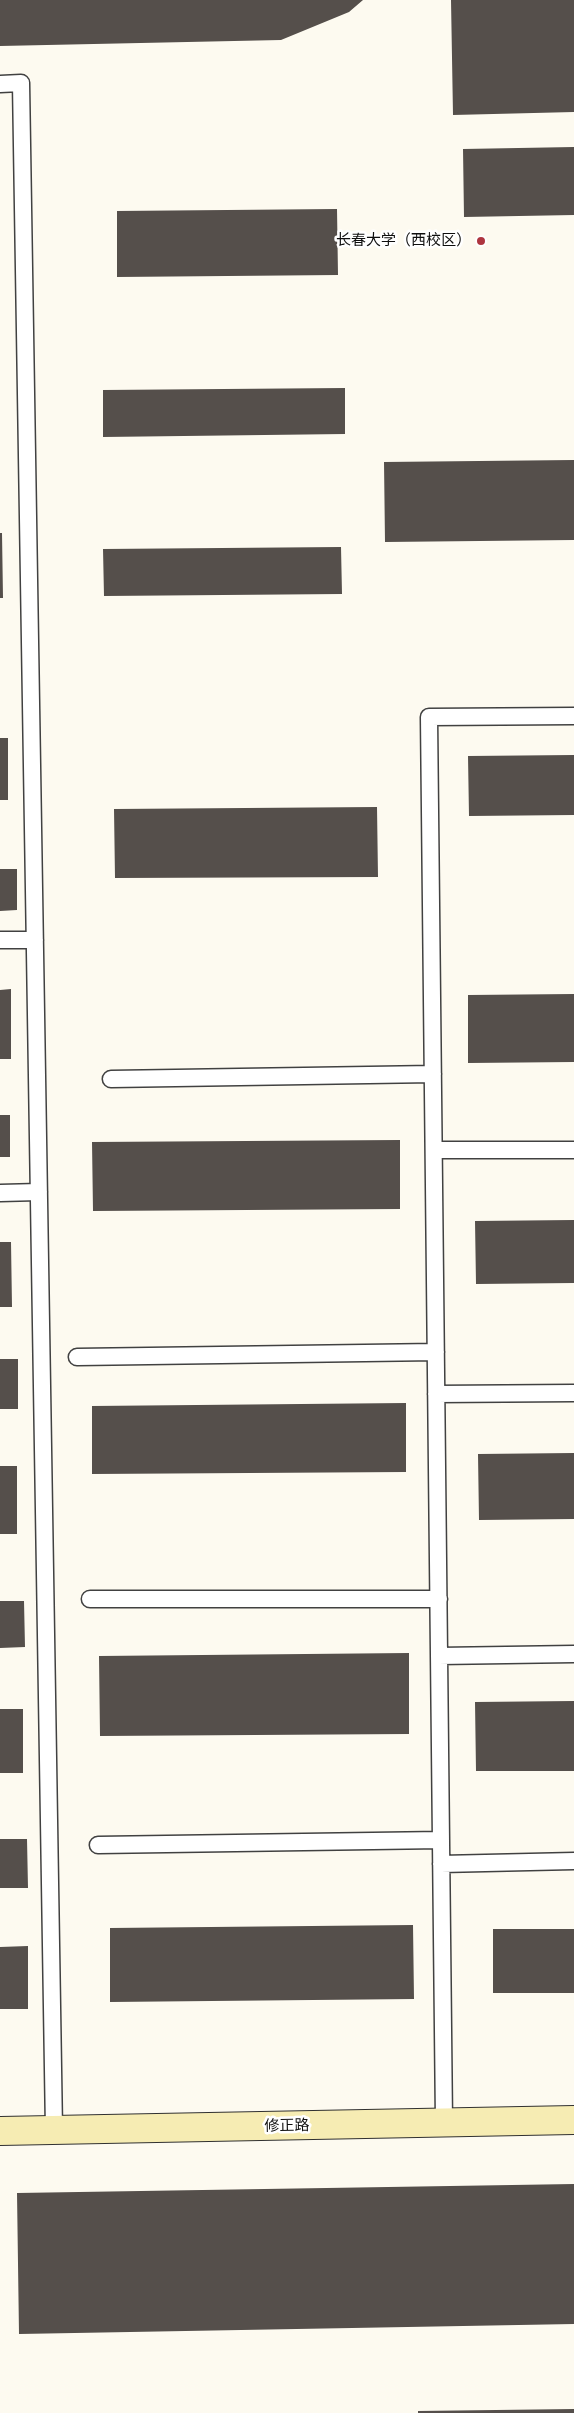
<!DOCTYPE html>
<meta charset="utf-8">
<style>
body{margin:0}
canvas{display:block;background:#fdfaf0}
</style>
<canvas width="574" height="2413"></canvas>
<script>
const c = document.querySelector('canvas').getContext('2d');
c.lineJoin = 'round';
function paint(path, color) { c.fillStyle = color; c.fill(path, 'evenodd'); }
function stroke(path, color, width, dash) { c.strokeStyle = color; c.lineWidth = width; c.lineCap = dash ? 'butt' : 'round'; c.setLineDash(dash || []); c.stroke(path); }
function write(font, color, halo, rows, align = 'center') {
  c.font = font + ' Literata,"Noto Sans SC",serif'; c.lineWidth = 5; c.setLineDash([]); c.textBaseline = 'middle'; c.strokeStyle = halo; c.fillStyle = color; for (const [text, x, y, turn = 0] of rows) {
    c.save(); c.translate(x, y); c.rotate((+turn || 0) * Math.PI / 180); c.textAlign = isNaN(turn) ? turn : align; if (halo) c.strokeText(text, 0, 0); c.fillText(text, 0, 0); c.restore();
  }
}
paint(new Path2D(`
 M0,0H363L349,12L281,40L0,46Z
 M451,0H574V112L453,115Z
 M574,147V215L464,217L463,149Z
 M337,209L338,275L117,277V211Z
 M345,388V434L103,437V390Z
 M574,460V540L385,542L384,462Z
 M0,533H2L3,598H0Z
 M341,547L342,594L104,596L103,549Z
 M0,738H8V800H0Z
 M574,755V815L469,816L468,756Z
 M377,807L378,877L115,878L114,809Z
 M0,869H17V910L0,911Z
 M11,989V1059H0V990Z
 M574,994V1062L468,1063V995Z
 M0,1115H10V1157H0Z
 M400,1140V1209L93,1211L92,1142Z
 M574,1220V1283L476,1284L475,1221Z
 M0,1242H11L12,1307H0Z
 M0,1359H18V1409H0Z
 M406,1403V1472L92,1474V1406Z
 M574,1453V1519L479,1520L478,1454Z
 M0,1466H17V1534H0Z
 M0,1601H24L25,1647L0,1648Z
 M409,1653V1734L100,1736L99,1656Z
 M574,1701V1771H476L475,1702Z
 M0,1709H23V1773H0Z
 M0,1839H27L28,1888H0Z
 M413,1925L414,1999L110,2002V1928Z
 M493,1929H574V1993H493Z
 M28,1946V2009H0V1947Z
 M574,2184V2324L19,2334L17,2193Z
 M574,2409V2413H418V2411Z`), '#554f4b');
const lane = new Path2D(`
 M0,84L21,83L54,2130
 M0,940H35
 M111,1079L433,1074
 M434,1150H574
 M0,1193L39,1192
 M77,1357L436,1352
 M436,1394L574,1393
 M90,1599H439
 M439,1656L574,1654
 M98,1845L441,1840
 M441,1864L574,1861
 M444,2123L429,717L574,716`);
const secondary = new Path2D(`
 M0,2131L574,2120`);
stroke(lane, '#414141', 19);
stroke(secondary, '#303030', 30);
stroke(lane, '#fff', 16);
stroke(secondary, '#f6ecb3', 28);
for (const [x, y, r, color] of [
 [481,241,5,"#ae353f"]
]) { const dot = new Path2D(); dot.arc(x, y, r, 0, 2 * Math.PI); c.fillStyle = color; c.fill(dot); stroke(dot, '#fff', 2); }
write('15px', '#0e0e0e', '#fff', [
 ["长春大学（西校区）",471,241]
], 'right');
write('15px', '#0e0e0e', '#fff', [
 ["修正路",287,2126,-1]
]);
</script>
